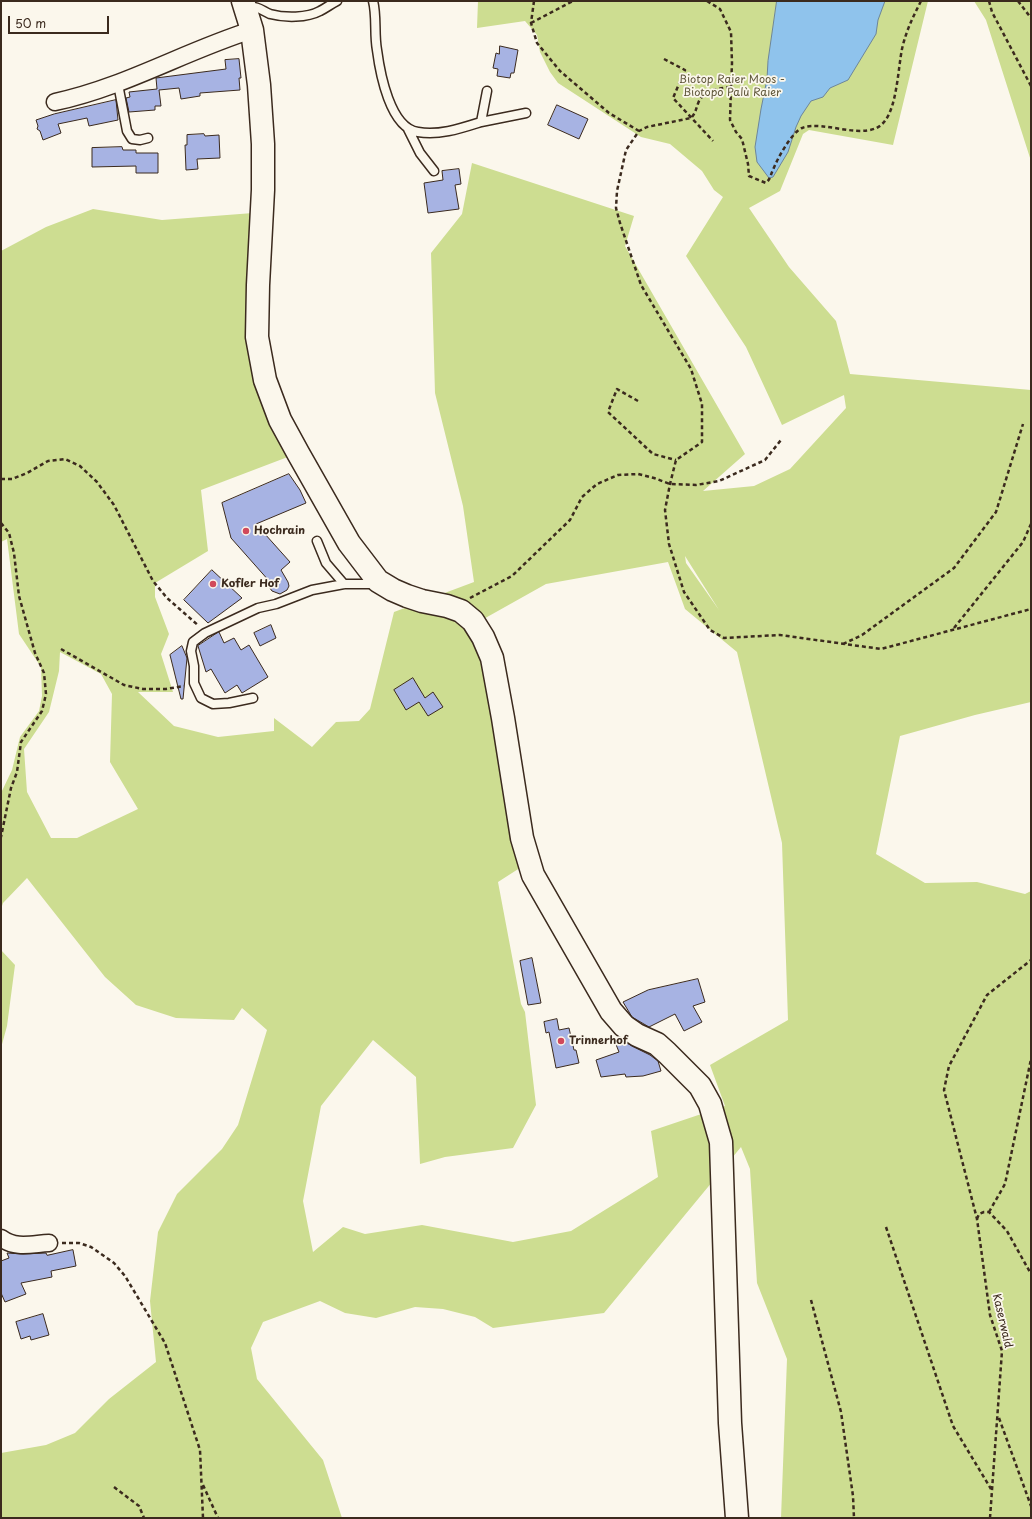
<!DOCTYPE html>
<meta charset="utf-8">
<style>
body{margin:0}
#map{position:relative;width:1032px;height:1519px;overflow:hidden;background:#fbf7ec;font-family:"Playpen Sans",sans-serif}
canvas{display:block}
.frame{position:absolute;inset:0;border:2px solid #3b2a1e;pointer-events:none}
.scale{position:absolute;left:8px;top:16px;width:101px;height:18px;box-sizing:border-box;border:2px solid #3b2a1e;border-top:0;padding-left:5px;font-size:12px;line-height:14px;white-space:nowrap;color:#3b2a1e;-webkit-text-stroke:3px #fbf7ec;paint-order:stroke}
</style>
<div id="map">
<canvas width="1032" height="1519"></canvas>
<div class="frame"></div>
<div class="scale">50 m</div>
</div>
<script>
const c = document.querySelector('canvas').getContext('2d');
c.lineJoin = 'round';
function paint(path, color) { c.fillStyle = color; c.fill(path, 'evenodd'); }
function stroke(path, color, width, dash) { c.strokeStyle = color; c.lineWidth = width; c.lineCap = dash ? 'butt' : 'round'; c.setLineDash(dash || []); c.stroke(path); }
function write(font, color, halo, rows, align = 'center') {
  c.font = font + ' "Playpen Sans",sans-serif'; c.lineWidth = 3.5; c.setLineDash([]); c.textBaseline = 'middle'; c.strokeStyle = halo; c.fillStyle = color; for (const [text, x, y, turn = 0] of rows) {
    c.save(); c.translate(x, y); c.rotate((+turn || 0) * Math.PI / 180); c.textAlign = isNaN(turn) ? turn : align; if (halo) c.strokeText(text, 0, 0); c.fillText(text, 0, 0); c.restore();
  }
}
paint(new Path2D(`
 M478,1H928L893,145L809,130L803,134L780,191L749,208L789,267L836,321L850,374L1031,390V702L975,715L900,736L876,854L925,883L977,882L1025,894L1031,891V1518H781L787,1359L757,1283L750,1169L741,1147L604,1313L493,1328L475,1317L443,1309L415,1307L376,1318L345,1313L320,1301L263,1322L251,1348L257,1379L323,1460L342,1518H1V1453L46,1445L75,1433L109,1399L156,1362L150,1301L158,1232L177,1194L222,1149L238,1125L267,1030L242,1008L234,1020L176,1018L136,1005L105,977L27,878L3,903L1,909V793L12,770L20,737L39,711L42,696L41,667L19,634L7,539L1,542V251L46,227L93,209L162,220L253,213L254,318L293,455L201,490L208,551L155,583V597L169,634L161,654L173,692H138L174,726L218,737L274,731V718L312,747L336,722L359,721L370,709L394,612L474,582L463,506L435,393L431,253L462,214L472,163L634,216L625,246L745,454L703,491L754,486L790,469L846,408L844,395L782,425L746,347L686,256L723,197L714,190L702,171L670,144L641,137L558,83L550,72L540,52L537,35L525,21L477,28ZM685,556L719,610L686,563ZM668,562L685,609L737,652L782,843L788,1020L710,1065L725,1106L651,1131L658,1177L571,1231L513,1242L422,1225L365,1234L343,1227L313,1252L303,1201L321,1106L373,1040L416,1077L420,1164L445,1157L513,1148L536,1105L525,1012L521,1004L498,882L526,864L480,621L546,584ZM60,652L101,674L112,694L110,762L138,809L77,838H51L27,792L24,749L49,712L59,671Z
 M974,1H1031V161L986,20Z
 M1,950L15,965L7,1026L1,1048Z`), '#cddd91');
const water = new Path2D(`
 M777,1H885L878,20L876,34L848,80L830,88L823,97L811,101L801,116L796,127L788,152L773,177L769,178L757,162L755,147L761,109L767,79L768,61Z`);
paint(water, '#8fc3ec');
stroke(water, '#6d869a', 1);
const building = new Path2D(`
 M500,46L518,50L514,73H511L510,78L497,76L498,69L493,68L496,53L499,54Z
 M239,59L241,78H239L240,90L200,93V96L181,99L179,88L159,90L161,106H155V110L129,112L126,98L130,97L129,92L157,89L156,78L226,69L225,60Z
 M116,100L118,120L89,126L87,118L58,124L61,133L43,140L40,131L37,129L38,126L36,120L54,114Z
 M557,105L588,119L579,139L548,125Z
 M204,134L205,136L219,135L220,158L197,159L198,169L186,170L185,145H187V135Z
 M122,147L123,150H136V153H158V173H136V166L92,167V148Z
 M459,169L461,184L455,185L459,209L428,213L424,183L443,180L442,171Z
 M289,474L300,490L306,503L256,524L290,562L281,570L288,582L289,586L287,590L280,594L272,591L267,584L270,582L231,538L222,503Z
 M212,570L242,598L208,623L184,600Z
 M271,625L276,638L260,646L254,633Z
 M219,632L224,643L234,638L241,650L249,645L268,677L242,693L237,685L225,693L211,669L206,672L198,646Z
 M182,646L187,658L183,699H181L170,655Z
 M413,678L425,698L433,692L443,707L428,716L419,702L406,710L394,690Z
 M532,958L541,1003L528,1005L520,961Z
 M698,979L705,1002L693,1006L702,1022L684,1031L675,1014L649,1027L632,1017L623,1002L648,990Z
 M557,1019L559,1030L569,1028L574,1050H576L579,1063L556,1068L549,1032L546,1033L544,1022Z
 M622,1040L632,1046L650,1055L658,1061L661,1071L643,1076L626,1077L625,1074L601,1077L596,1060L619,1052L615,1042Z
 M73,1250L76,1266L51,1271L52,1277L21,1283L26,1294L5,1302L1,1293V1261L9,1258L7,1253L23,1254L46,1253L47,1255Z
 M43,1314L49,1335L31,1340L30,1336L21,1339L16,1322Z`);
paint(building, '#a7b3e3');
stroke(building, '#3b2a1e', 1);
const lane = new Path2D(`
 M373,1C377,16 374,34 377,50C380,73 390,128 418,132C439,136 462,128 481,122L487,91
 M247,7C258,6 261,10 270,14C285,18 307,18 320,11C326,8 331,4 337,1
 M118,84L127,131L132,139L140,140L148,138
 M481,122L526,113
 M408,129L420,153L434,171
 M317,541L326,563L344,584
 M253,698L229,703L213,704L201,698L194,683V666L191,651L193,642L205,633L258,608L276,604L312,590L344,584H374L376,583`);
const street = new Path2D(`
 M55,102C125,87 185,51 252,30
 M1,1238C16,1249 31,1244 49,1243`);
const secondary = new Path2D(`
 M243,1L252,30L259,85L263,144V190L258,285L257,337L265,380L280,420L298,453L349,543L378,581L393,590L407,596L422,601L447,606L461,611L473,621L483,637L492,658L503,718L522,838L533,875L611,1011L624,1026L637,1035L657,1044L667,1053L700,1086L710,1104L721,1142L730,1423L737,1518`);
stroke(lane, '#3b2a1e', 11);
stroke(street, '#3b2a1e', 19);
stroke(secondary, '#3b2a1e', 25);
stroke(new Path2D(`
 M534,1L531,23L537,43L560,71L609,113L639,131
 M707,1L720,9L731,32L732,63L731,87
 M921,1C913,17 906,31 902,49C898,69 897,107 884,122C867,143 823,119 802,128C792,132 777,159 773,170C770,176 771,178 766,183L749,176L748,164L742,139L736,132L730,120L731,87C720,88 705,90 699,101C696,108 696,113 691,118L647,127L639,131L626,150L617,191L616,208L620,223L641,285L691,369L702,404V442L676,460L670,484L665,510L669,544L684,592L710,630L724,638L780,635L881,649L1031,609
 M989,1L992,12L1031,86
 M1018,1L1031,18
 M531,23L573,1
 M664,59L685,70L673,98L713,141
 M638,401L617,389L608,412L653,454L676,460
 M1,479H12L27,473L48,461L65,459L80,466L97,482L114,505L153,581L167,598L199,626
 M1,523L9,533L14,553L19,596L35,653L44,673L46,694L42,711L21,742L17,772L11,788L1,837
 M470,598L512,576L570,520L582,497L597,484L618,475L638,474L654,478L670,484L696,485L719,481L765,460L781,440
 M954,628L1023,542L1031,524
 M843,644L862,635L954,568L996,512L1023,424
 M61,649L124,685L143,689H166L184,686
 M989,1212L1005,1184L1031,1059
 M977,1219L979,1214L984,1212H989L1007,1231L1031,1274
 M886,1227L953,1426L991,1489
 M62,1243H79L91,1247L114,1263L125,1276L165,1343L200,1450L203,1518
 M811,1300L841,1412L853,1496L854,1518
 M999,1418L1031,1506
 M203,1485L218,1518
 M114,1487L139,1506L144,1518
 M990,1518L1002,1351L990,1315L977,1219L944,1090L949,1066L987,995L1031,960`), '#3b2a1e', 2.5, [4, 3]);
stroke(lane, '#fbf7ec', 8);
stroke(street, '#fbf7ec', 16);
stroke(secondary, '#fbf7ec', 22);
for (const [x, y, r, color] of [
 [246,531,4,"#d1495b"],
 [213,584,4,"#d1495b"],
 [561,1041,4,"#d1495b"]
]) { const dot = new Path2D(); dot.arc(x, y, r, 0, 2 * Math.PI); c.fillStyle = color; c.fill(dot); stroke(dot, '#fbf7ec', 1.5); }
write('11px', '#60573b', '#fbf7ec', [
 ["Biotop Raier Moos -",732,80],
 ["Biotopo Palù Raier",732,93]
]);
write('bold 11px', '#3b2a1e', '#fbf7ec', [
 ["Hochrain",254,531],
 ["Kofler Hof",221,584],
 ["Trinnerhof",569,1041]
], 'left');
write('11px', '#3b2a1e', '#fbf7ec', [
 ["Kaserwald",1002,1321,77]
]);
</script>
